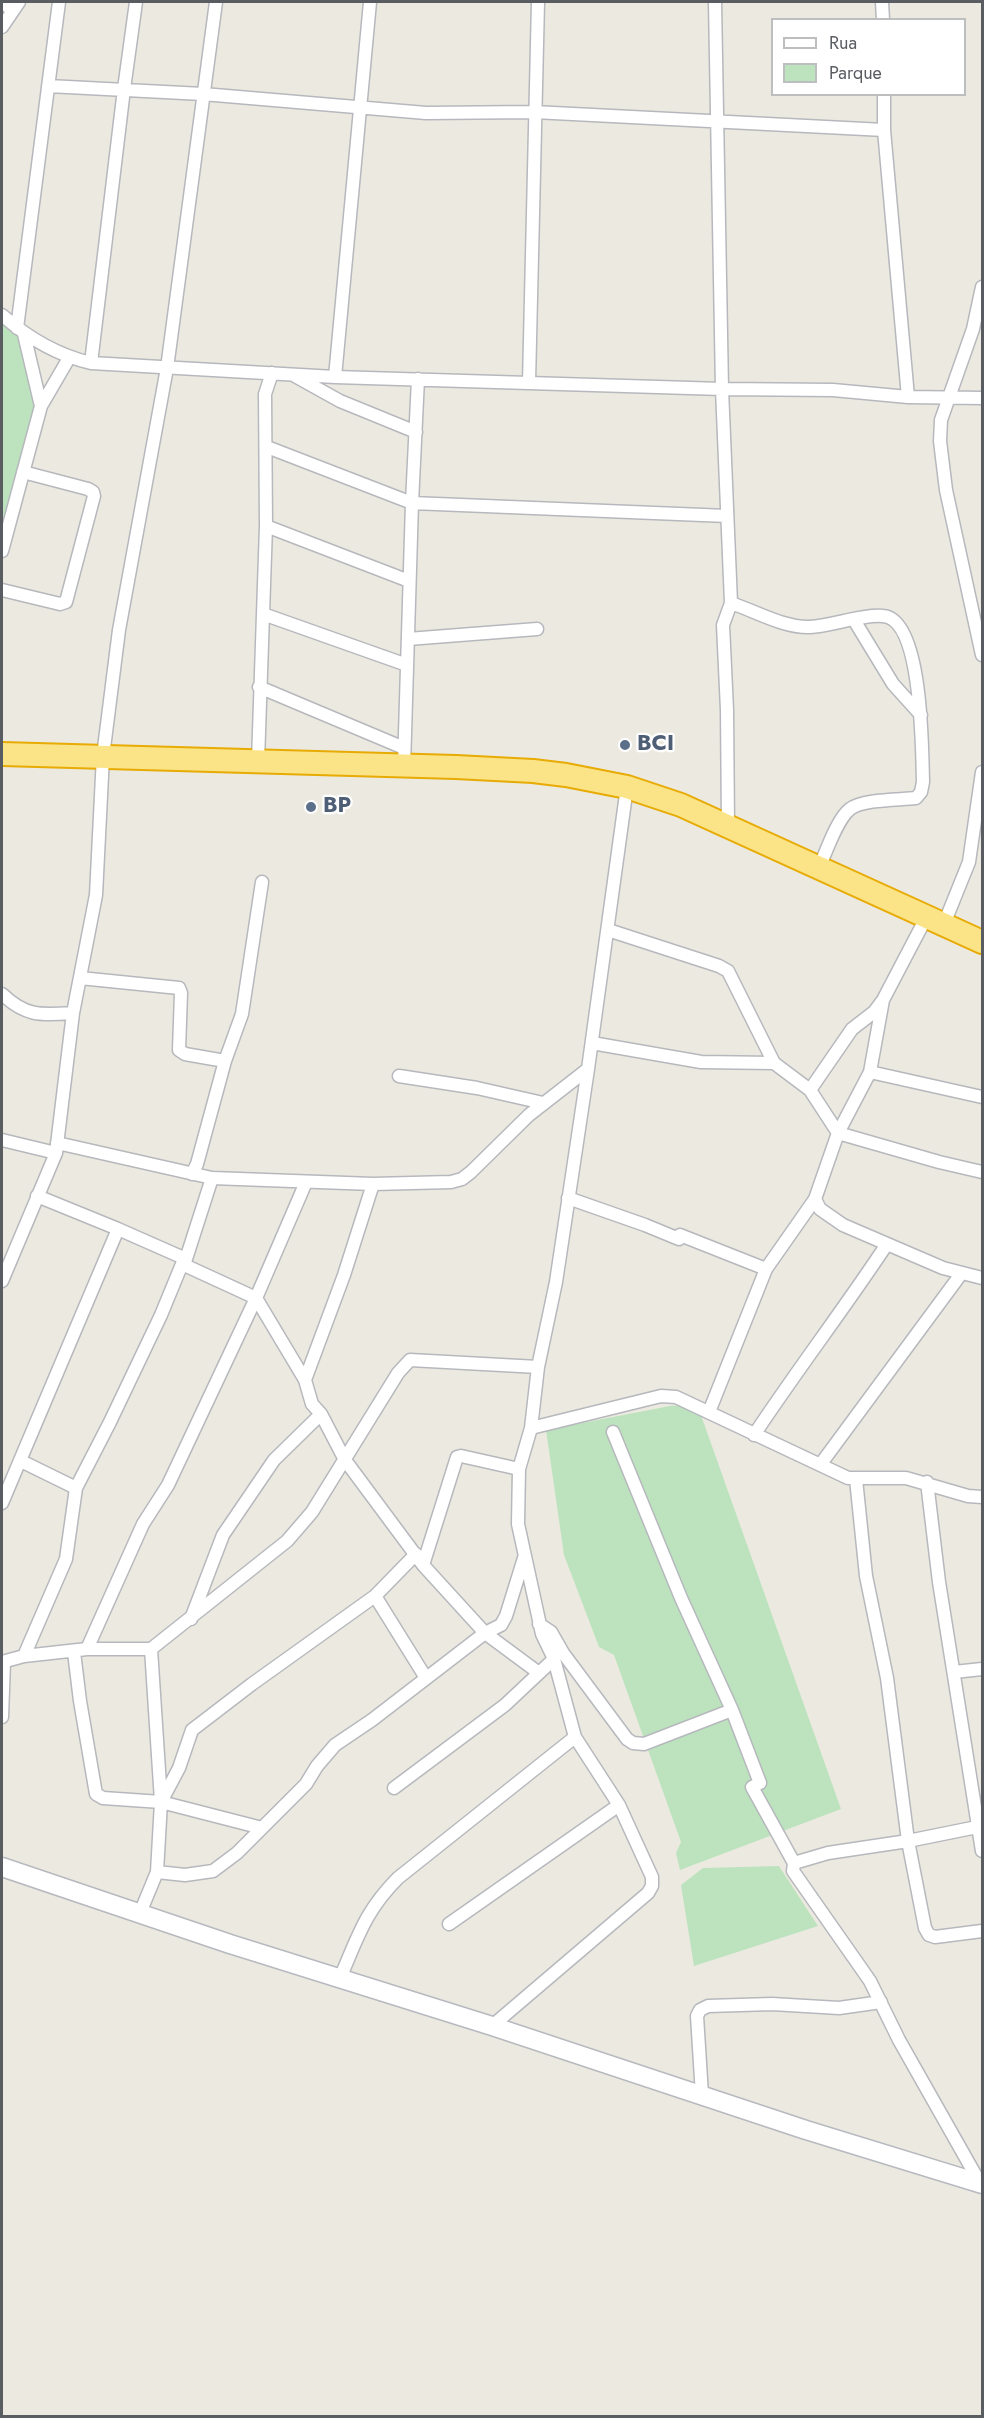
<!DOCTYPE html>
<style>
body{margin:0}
#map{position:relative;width:984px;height:2418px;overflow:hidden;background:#eceae0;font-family:Jost,sans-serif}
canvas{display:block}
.frame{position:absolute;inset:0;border:3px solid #595c61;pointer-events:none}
.legend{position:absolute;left:771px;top:18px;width:195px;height:78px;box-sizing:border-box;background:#fff;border:2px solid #bdbec0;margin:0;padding:8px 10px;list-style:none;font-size:18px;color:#595c61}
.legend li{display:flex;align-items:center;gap:12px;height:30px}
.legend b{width:30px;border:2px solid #bdbec0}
</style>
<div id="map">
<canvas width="984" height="2418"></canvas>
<div class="frame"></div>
<ul class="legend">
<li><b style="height:8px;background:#fff"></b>Rua</li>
<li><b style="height:16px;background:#bce3be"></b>Parque</li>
</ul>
</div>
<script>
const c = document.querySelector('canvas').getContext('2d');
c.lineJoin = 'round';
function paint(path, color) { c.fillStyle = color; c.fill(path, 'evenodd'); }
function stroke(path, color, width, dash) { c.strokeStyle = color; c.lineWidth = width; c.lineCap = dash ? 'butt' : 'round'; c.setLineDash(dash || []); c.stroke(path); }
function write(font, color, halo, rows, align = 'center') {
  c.font = font + ' Jost,sans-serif'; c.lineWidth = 4.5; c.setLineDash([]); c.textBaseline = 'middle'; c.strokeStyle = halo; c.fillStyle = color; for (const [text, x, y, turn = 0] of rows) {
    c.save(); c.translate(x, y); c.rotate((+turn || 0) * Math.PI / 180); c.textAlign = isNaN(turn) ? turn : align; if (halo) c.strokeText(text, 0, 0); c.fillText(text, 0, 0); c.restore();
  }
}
paint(new Path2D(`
 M2,321L20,337L37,406L2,538Z
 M688,1405L699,1411L702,1418L841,1809L680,1870L676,1853L681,1842L614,1655L599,1647L564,1555L546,1430L670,1406Z
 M779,1866L818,1926L694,1966L681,1885L703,1868Z`), '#bce3be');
const street = new Path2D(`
 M2,2L12,10
 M715,2L722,389L731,603L723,625L727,710L728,826
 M882,2L883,20
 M2,27L19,2
 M48,86L203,94L426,113L534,112L884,130
 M884,94V130L908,397
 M982,287L973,329L941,420L940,441L946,490L982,655
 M2,315C28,338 57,355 91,363L335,377L722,389L833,390L908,397L982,398
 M17,328L59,2
 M24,334L41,406
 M91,363L124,89L136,2
 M295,376L340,401L416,432
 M335,377L370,2
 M529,382L538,2
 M267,447L412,503L727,516
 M266,526L409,581
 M2,551L41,406L69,358
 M2,590L60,604L66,602L94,496L93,492L88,489L23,472
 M731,603C755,611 784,628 810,627C831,626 863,614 883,616C923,619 922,752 923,782L921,792L916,798C899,800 863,799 850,809C837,819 826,852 819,868
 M263,614L407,665
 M854,620L893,684L921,715
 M408,639L537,629
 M259,687L404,748
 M258,761L266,526L265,394L272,373
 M404,766L412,503L418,379
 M944,924L969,862L982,772
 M608,930L719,966L728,971L774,1063L810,1090L838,1133L939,1162L982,1172
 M80,978L179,988L181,993L179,1050L185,1054L225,1061
 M2,994C26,1017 41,1015 73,1013
 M592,1043L701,1062L774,1063
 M870,1072L982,1097
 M399,1076L477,1088L543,1103
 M810,1090L852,1029L874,1012L883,1000L927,916
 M2,1140L56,1153
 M57,1143L212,1178L373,1184L451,1182L462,1179L471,1172L529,1115L588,1069
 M192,1174L197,1164L225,1061L242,1014L262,882
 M37,1196L118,1229L186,1259L182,1264L256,1298L305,1380L312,1404L321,1414L345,1460L423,1565L485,1633L539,1673
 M568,1198L645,1225L679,1239L680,1235L766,1269
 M815,1199L820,1209L843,1225L943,1268L982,1278
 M186,1259L212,1178
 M2,1281L56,1153L73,1013L96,895L103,756L119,630L167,368L216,2
 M305,1380L344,1275L373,1184
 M709,1412L766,1269L815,1199L838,1133L870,1072L883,1000
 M531,1428L661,1396L676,1397L848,1478H906L968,1496L982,1497
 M613,1432L681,1598L732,1710L760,1783L752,1787L794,1863L793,1871L870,1981L899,2040L980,2183
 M754,1435C797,1370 844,1309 887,1244
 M21,1461L76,1488
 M820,1465L961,1274
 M856,1479L866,1576L887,1678L908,1841L925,1928L929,1935L935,1937L982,1931
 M927,1482L939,1582L982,1851
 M2,1503L118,1229
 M423,1565L457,1457L461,1456L519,1469
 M375,1596L426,1678
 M191,1619L223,1535L274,1460L321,1414
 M539,1624L551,1632L563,1653L627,1739L633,1743L644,1744L732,1710
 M87,1649L143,1524L168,1485L256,1298L306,1182
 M151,1649L161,1801
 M74,1652L80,1701L96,1794L103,1798L161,1802L262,1828
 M24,1656L66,1559L76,1488L110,1422L161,1315L182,1264
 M2,1662L24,1656L87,1649H151L287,1541L312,1512L398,1373L410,1360L538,1367
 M954,1672L982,1669
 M2,1717L4,1662
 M394,1788L505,1705L554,1659
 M794,1863L828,1853L908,1841L982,1826
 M157,1872L161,1802L179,1768L192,1730L252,1684L375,1596L416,1554
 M140,1913L157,1872L185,1875L213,1871L237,1853L306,1784L317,1766L335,1745L372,1720L485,1633L501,1625L506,1616L524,1558
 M449,1924L619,1805
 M340,1978C358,1937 365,1911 398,1878L575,1737
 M492,2026L648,1893L652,1886V1877L619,1805L575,1737L554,1659L542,1634L518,1524L519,1469L531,1428L538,1367L556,1282L588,1069L627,787
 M702,2095L697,2016L700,2010L708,2006L772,2004L839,2008L881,2002`);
const secondary = new Path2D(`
 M2,1867L230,1944L492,2026L806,2130L982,2184`);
const highway = new Path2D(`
 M2,754L456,767L533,771L566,775L627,787L681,805L982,942`);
stroke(street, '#b6b8bd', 15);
stroke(secondary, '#b6b9bf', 21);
stroke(highway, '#e7ab04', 26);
stroke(street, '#fff', 12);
stroke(secondary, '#fff', 18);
stroke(highway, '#fbe388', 22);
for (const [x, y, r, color] of [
 [625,745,6,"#5c6f8a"],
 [311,807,6,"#5c6f8a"]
]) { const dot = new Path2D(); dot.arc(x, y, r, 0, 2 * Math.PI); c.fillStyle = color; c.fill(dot); stroke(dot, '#fff', 2); }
write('bold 22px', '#4e5e75', '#fff', [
 ["BCI",637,745],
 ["BP",323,807]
], 'left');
</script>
